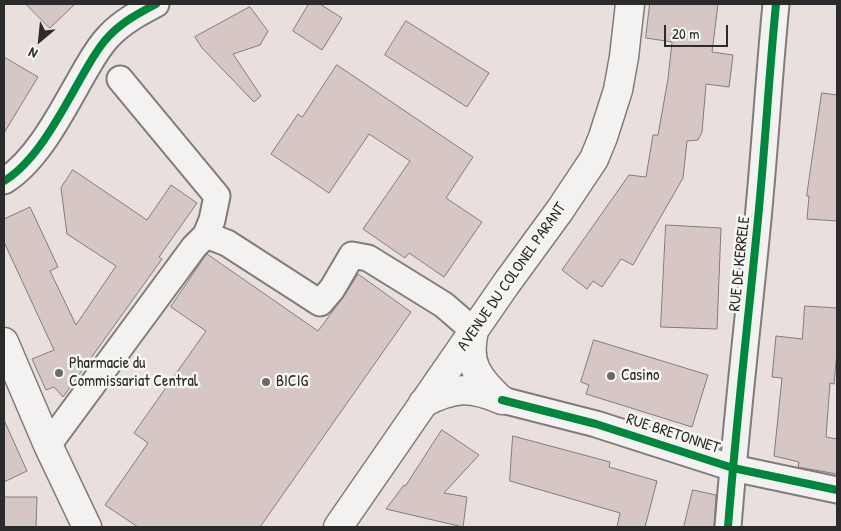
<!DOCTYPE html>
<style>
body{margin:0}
#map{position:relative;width:841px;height:531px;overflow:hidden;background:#e9e0dd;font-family:"Patrick Hand",sans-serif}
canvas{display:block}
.frame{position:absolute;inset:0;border:5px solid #2b2b2b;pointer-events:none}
.north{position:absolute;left:15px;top:15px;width:50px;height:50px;-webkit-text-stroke:4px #f6f6f2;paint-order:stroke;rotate:208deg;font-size:14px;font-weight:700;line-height:20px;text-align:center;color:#2b2b2b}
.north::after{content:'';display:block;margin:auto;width:18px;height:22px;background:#2b2b2b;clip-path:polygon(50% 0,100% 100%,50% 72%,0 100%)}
.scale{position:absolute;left:664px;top:25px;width:64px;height:22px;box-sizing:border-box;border:2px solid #2b2b2b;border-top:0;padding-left:6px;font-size:15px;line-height:18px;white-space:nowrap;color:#2b2b2b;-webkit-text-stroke:4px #f6f6f2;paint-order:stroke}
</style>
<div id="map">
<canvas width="841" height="531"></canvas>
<div class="frame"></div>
<div class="north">N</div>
<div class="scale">20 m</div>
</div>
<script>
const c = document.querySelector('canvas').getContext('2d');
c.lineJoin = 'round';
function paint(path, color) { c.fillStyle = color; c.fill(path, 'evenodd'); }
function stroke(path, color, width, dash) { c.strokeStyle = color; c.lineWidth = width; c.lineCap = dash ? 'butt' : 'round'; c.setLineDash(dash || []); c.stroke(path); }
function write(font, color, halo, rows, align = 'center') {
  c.font = font + ' "Patrick Hand",sans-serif'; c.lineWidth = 5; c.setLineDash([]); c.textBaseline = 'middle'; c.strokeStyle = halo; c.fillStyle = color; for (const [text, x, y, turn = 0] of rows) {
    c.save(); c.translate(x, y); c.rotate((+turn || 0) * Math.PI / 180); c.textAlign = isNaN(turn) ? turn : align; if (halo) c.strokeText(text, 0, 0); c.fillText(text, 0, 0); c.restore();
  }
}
const building = new Path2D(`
 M26,4H75L50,28Z
 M309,4H320L342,18L322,50L293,31Z
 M650,4H718L712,52L733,55L729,87L706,84L702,132L698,140L687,141L683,178L633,265L621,259L602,287L593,281L587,289L562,270L629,175L646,177L653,135H658L668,79L672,42L646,38Z
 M250,7L268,31L260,45L233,54L261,96L254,102L202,48L195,37Z
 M406,21L489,73L467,107L385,55Z
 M4,57L38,77L4,133Z
 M337,65L473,157L446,198L482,222L444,277L409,253L405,258L363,229L410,161L369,134L329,193L271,154L298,114L302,117Z
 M822,93L837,95V221L807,219L809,196H807Z
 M73,170L147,220L171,185L197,203L159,257L162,259L63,397L54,387L46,390L32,359L54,350L4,242V219L30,207L58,267L50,271L76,325L116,266L67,234L61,188Z
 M666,225L721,228L717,329L661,327Z
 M207,254L318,331L344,296L358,274L411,312L260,527H138L105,505L148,443L134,433L206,331L171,307Z
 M805,306L837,308V352L834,384L830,383L826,437L837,439V474L798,467L799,462L774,456L782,378L772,377L776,336L802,339Z
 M594,340L708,375L692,427L586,394L589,385L581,382Z
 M4,420L27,471L4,482Z
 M442,430L479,455L444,493L467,497L463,527L386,509L404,485L405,486Z
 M513,436L610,462L609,467L657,481L645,527H617L620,513L510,481Z
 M693,490L716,495L714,527H684Z
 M4,497H37L36,527H4Z`);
paint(building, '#d6c7c4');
stroke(building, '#807c7b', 1);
const minor = new Path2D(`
 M120,79L217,196L212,220L206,235
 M4,181C39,160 65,105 85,71C92,59 99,46 109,36C122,22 139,13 156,4
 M502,400L596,424L733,468L837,490
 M48,445L194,247L206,235L227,243L320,303L332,289L352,255L368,258L444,305L474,331
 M728,527C736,424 748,322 758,219C765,147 769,75 776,4`);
const major = new Path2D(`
 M474,331C466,363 478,378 500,399
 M4,342L48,445L87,527
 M423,403C454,387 470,386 502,400
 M338,527L506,284L560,210L594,159L603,137L618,90L624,57L630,4`);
stroke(minor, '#807c7b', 29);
stroke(major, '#807c7b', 31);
stroke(minor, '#f3f2f0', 25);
stroke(major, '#f3f2f0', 28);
stroke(new Path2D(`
 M4,181C39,160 65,105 85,71C92,59 99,46 109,36C122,22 139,13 156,4
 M502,400L596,424L733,468L837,490
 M728,527C736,424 748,322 758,219C765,147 769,75 776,4`), '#00873e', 8);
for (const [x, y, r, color] of [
 [59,373,5,"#6e6a69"],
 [611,376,5,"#6e6a69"],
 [266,382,5,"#6e6a69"]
]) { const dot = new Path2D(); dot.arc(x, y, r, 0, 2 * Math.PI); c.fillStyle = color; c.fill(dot); stroke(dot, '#f6f6f2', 2); }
write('16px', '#2b2b2b', '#f6f6f2', [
 ["RUE DE KERRELE",740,264,-84],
 ["AVENUE DU COLONEL PARANT",512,277,-55],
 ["RUE BRETONNET",673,434,18]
]);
write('16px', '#2b2b2b', '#f6f6f2', [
 ["Pharmacie du",69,364],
 ["Commissariat Central",69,382],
 ["Casino",621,376],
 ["BICIG",276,382]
], 'left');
</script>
